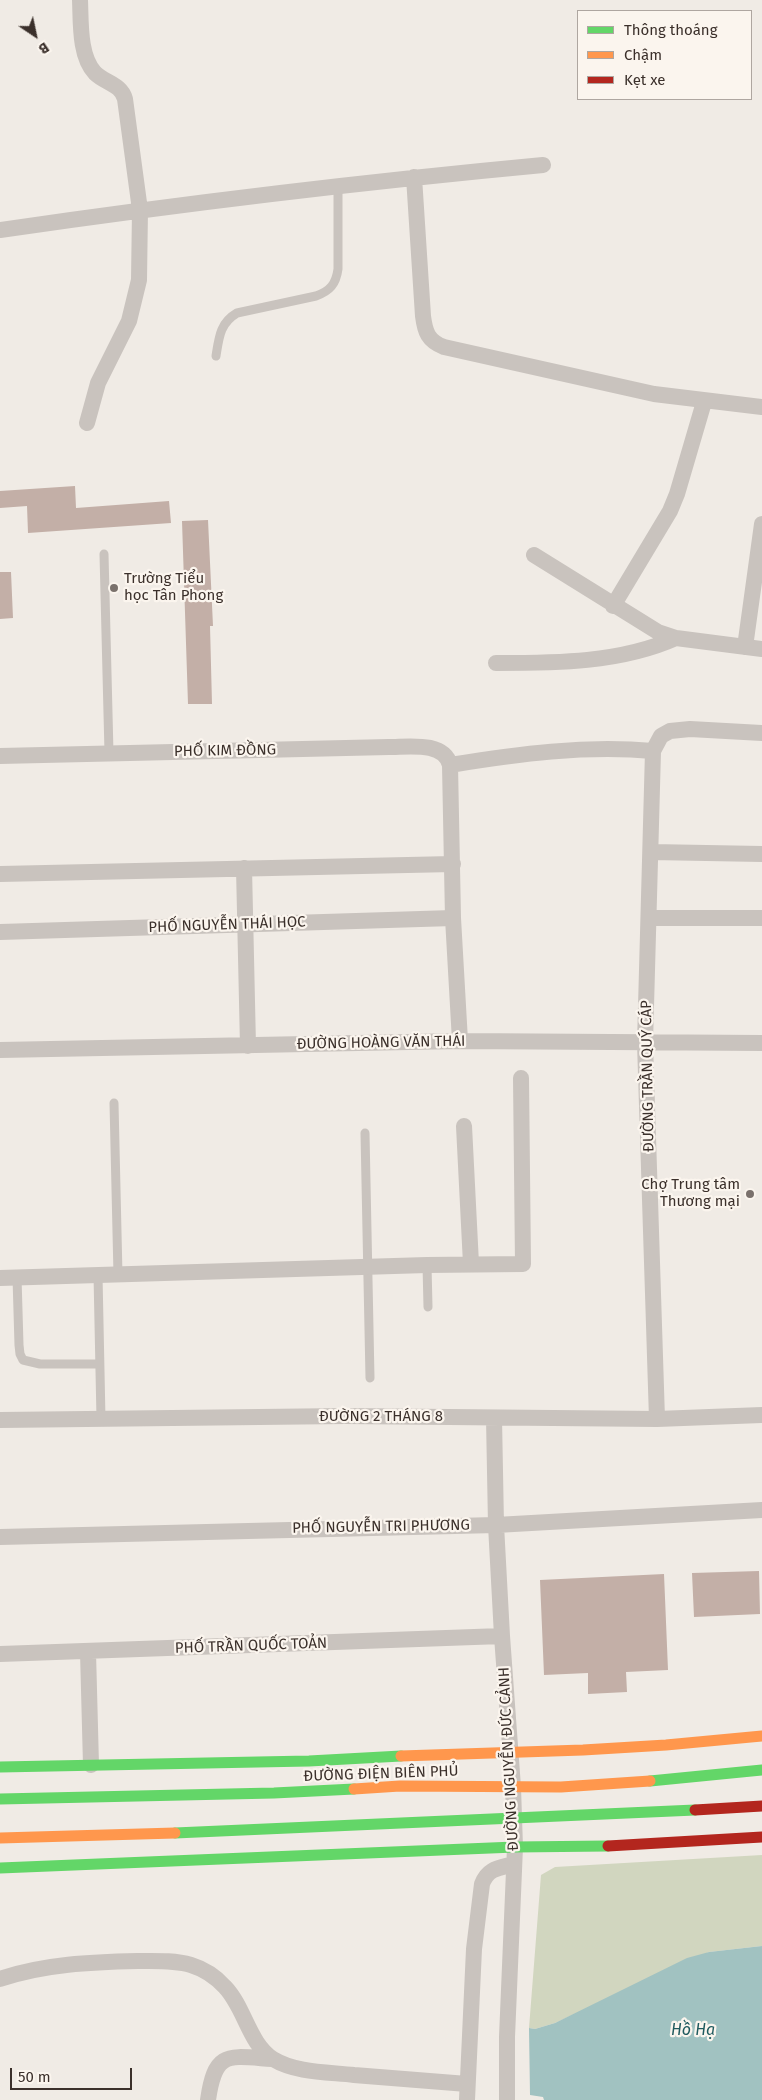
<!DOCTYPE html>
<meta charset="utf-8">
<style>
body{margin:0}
#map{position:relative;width:762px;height:2100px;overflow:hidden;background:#f0ebe5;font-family:"Fira Sans",sans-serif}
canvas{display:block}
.legend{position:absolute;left:577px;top:10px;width:175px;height:90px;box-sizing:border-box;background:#fbf5ee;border:1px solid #aea6a0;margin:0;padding:6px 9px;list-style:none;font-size:15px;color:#3b302b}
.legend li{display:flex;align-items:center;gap:10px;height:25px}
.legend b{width:25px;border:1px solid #aea6a0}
.north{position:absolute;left:10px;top:10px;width:50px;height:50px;-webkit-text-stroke:4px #fbf5ee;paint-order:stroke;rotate:146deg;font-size:14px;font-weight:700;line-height:20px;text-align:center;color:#3b302b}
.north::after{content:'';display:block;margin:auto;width:18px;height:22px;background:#3b302b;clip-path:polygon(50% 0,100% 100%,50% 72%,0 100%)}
.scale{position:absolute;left:10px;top:2068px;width:122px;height:22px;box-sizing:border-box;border:2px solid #3b302b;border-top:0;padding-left:6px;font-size:15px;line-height:18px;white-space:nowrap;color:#3b302b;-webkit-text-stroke:4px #fbf5ee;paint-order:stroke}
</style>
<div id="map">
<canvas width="762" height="2100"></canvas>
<ul class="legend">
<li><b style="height:6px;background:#63d668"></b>Thông thoáng</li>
<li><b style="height:6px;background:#ff974d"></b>Chậm</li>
<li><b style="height:6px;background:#b3261e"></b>Kẹt xe</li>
</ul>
<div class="north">B</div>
<div class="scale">50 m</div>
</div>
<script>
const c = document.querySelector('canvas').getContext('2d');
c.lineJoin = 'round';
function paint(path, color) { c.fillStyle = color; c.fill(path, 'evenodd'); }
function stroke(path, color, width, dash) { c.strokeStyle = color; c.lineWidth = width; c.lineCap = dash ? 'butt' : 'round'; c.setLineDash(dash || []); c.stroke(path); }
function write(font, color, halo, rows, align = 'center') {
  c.font = font + ' "Fira Sans",sans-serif'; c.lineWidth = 4.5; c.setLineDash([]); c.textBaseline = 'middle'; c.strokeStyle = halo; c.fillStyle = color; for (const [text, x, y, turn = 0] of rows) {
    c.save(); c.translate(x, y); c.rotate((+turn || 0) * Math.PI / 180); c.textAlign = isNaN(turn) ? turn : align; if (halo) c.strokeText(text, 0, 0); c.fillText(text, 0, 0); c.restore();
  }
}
paint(new Path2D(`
 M762,1855V1946L709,1952L555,2023L535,2029L529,2028L541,1875L555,1867Z`), '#d1d6bf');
paint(new Path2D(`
 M762,1946V2100H544L543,2097L530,2095L529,2028L535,2029L555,2023L687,1958L709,1952Z`), '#a1c2c1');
paint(new Path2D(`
 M75,486L76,508L169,501L171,523L28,533L27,506L0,508V491Z
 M208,520L213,626H210L212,704H188L182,521Z
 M0,572H11L13,618L0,619Z
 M759,1571L760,1614L694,1617L692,1573Z
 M664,1574L668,1670L626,1672L627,1692L588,1694V1673L544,1675L540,1580Z`), '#c3afa7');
stroke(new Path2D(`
 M216,356C219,337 220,323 237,313L316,296C330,291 336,284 338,269V187
 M104,554L109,753
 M114,1103L118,1275
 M365,1133L370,1378
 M427,1265L428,1307
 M98,1275L101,1419
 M17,1277L19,1345L20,1354L23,1360L40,1364H99`), '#c9c3be', 9);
stroke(new Path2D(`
 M80,0C81,22 79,56 95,73C105,83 121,84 125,99L140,210L139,280L129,321L98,383L87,423
 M414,177L423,316C425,332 428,341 444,347L654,394L762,407
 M0,230C180,204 361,182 543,165
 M534,555L658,632L676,638L762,649
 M613,606L670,511L677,494L704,402
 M745,647L762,524
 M496,663C556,663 620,663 676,638
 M0,756L389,747C408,747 444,741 450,765L453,918L460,1041
 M450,765C518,754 584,745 653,751
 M651,852L762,854
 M244,868L248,1046
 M0,874L453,864
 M649,918H762
 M0,932L453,918
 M0,1050L460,1041L762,1043
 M464,1126L471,1264
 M0,1278L427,1265L523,1264L521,1078
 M494,1418L496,1525L502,1636L513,1787L515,1847L507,2037V2100
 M657,1419L645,1043L653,751L661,736L670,731L690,729L762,733
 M0,1420L345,1416L657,1419L762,1415
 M0,1537L496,1525L762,1510
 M88,1652L91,1765
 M0,1654L502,1636
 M0,1979C44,1964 92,1962 138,1961C155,1961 174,1960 191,1965C204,1969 216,1977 225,1987C245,2008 249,2044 273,2059C296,2073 328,2072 354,2075C392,2078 429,2081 467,2084
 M208,2100C215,2050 228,2056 272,2059
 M467,2100L474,1949L482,1884C488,1868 499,1868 514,1864`), '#c9c3be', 16);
stroke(new Path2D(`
 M0,1767L309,1761L401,1756
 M650,1781L762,1770
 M0,1799L274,1793L354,1789
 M175,1833L695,1810
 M0,1868L515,1847L608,1846`), '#63d668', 11);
stroke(new Path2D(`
 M401,1756L583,1750L666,1745L762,1736
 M354,1789L400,1786L561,1787L650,1781
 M0,1838L175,1833`), '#ff974d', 11);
stroke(new Path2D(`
 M695,1810L762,1806
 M608,1846L762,1837`), '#b3261e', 11);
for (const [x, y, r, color] of [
 [114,588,5,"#7a716c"],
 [750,1194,5,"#7a716c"]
]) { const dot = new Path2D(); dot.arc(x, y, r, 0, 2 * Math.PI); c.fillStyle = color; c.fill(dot); stroke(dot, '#fbf5ee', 2); }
write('15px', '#3b302b', '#fbf5ee', [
 ["Trường Tiểu",124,579],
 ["học Tân Phong",124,596],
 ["Chợ Trung tâm",740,1185,"right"],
 ["Thương mại",740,1202,"right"]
], 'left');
write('15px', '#3b302b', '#fbf5ee', [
 ["PHỐ KIM ĐỒNG",225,751,-1],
 ["PHỐ NGUYỄN THÁI HỌC",227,925,-2],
 ["ĐƯỜNG HOÀNG VĂN THÁI",381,1043,-1],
 ["ĐƯỜNG TRẦN QUÝ CÁP",648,1076,-91],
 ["ĐƯỜNG 2 THÁNG 8",381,1417],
 ["PHỐ NGUYỄN TRI PHƯƠNG",381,1527,-1],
 ["PHỐ TRẦN QUỐC TOẢN",251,1646,-2],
 ["ĐƯỜNG NGUYỄN ĐỨC CẢNH",509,1759,-93],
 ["ĐƯỜNG ĐIỆN BIÊN PHỦ",381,1774,-2]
]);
write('italic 16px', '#1f5a5e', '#fbf5ee', [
 ["Hồ Hạ",693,2031]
]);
</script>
